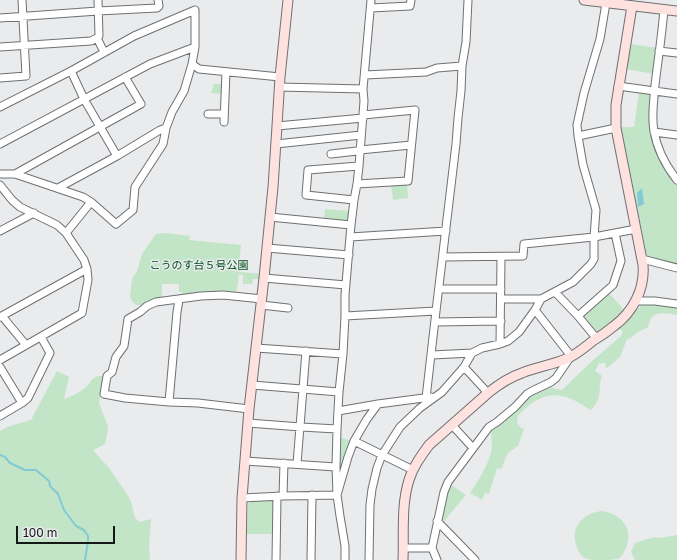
<!DOCTYPE html>
<meta charset="utf-8">
<style>
body{margin:0}
#map{position:relative;width:677px;height:560px;overflow:hidden;background:#e9ebed;font-family:"Golos Text",sans-serif}
canvas{display:block}
.scale{position:absolute;left:16px;top:526px;width:99px;height:18px;box-sizing:border-box;border:2px solid #161717;border-top:0;padding-left:5px;font-size:12px;line-height:14px;white-space:nowrap;color:#161717;-webkit-text-stroke:3px #e9ebed;paint-order:stroke}
</style>
<div id="map">
<canvas width="677" height="560"></canvas>
<div class="scale">100 m</div>
</div>
<script>
const c = document.querySelector('canvas').getContext('2d');
c.lineJoin = 'round';
function paint(path, color) { c.fillStyle = color; c.fill(path, 'evenodd'); }
function stroke(path, color, width, dash) { c.strokeStyle = color; c.lineWidth = width; c.lineCap = dash ? 'butt' : 'round'; c.setLineDash(dash || []); c.stroke(path); }
function write(font, color, halo, rows, align = 'center') {
  c.font = font + ' "Golos Text","Noto Sans JP",sans-serif'; c.lineWidth = 3; c.setLineDash([]); c.textBaseline = 'middle'; c.strokeStyle = halo; c.fillStyle = color; for (const [text, x, y, turn = 0] of rows) {
    c.save(); c.translate(x, y); c.rotate((+turn || 0) * Math.PI / 180); c.textAlign = isNaN(turn) ? turn : align; if (halo) c.strokeText(text, 0, 0); c.fillText(text, 0, 0); c.restore();
  }
}
paint(new Path2D(`
 M631,44L657,48L654,74L626,69Z
 M214,84H223V94L211,93Z
 M639,92L650,94L652,97L651,122L677,182V265L649,258L647,255L620,127H634Z
 M407,184L408,198L393,200L391,185Z
 M325,209L350,211L349,220L347,222L324,220Z
 M164,233L190,236L189,240L241,245L239,267H241L240,272L261,274L260,279H253L252,284H243V275L239,274L236,295L205,294V291L182,297V292H179V284H162V298L140,305H136L132,301L130,296L132,279L137,271L142,254L156,234Z
 M608,292L624,310C618,317 605,332 595,333L582,315Z
 M651,304L677,307V315C670,314 657,311 652,317C650,320 649,324 648,327L638,332L631,338L627,339L620,357L607,368L605,367L606,365L603,362L601,364L599,363L595,371L602,376C597,389 604,395 592,409L590,410C568,394 550,388 527,407C524,410 521,412 518,416L517,423L520,427L524,429L518,446L508,453L501,469L497,468L489,494L485,493L482,500L470,493C478,481 487,467 491,453C493,445 490,436 492,427L530,396L548,387L562,390L591,362L620,337L623,332L619,328L642,305Z
 M57,371L69,377L64,399C72,396 81,392 87,386C90,384 91,380 94,378C96,376 100,376 103,376L99,403L107,424L108,429L105,444L93,450L109,468L127,494L131,502L135,518L140,522L151,519L149,547L150,560H0V431L7,427L31,420Z
 M338,437L353,441L343,471L337,470Z
 M450,484L466,495L450,514L443,523L441,520L445,498Z
 M253,499H275V534H247L248,504Z
 M602,511C621,514 634,528 626,548C624,552 621,558 617,559C612,560 603,560 598,560C587,560 581,559 577,547C569,527 583,513 602,511Z
 M677,535V560H635L631,552L635,543L654,537L660,538Z`), '#c2e4c7');
paint(new Path2D(`
 M642,188L644,204L638,207L637,193Z`), '#82cad4');
stroke(new Path2D(`
 M0,455L5,457L10,463L25,470H36L49,481L50,486L58,494L64,510L76,526L84,530L88,536V541L85,560`), '#82cad4', 2);
const street = new Path2D(`
 M98,0L99,36L97,38L104,52
 M371,8L410,6L411,0
 M664,9C662,35 658,60 655,85C654,100 651,116 654,131C657,149 666,166 677,180
 M0,18L98,11L157,8L159,6L158,0
 M0,47L91,41L97,38
 M659,51L677,53
 M192,64L199,69L280,77
 M71,71L84,99L117,156
 M365,75L426,72L437,68L462,66
 M0,78L26,76L22,0
 M618,86L677,94
 M279,87L363,89
 M0,107L71,71L134,36L195,10V47L192,64L184,91L172,112L166,128L163,144L135,187L133,210L116,224L91,202L83,197L15,174H0
 M208,114H224
 M224,122L226,72
 M277,126L363,118
 M654,132L677,135
 M578,136L616,128
 M0,144L150,64L195,47
 M276,144L361,135
 M331,154L357,151L360,150L411,145
 M15,174L141,104L125,77
 M357,184L408,181L415,110L363,115
 M0,185L12,200L20,207L57,225L66,233L84,260L87,269L88,280L82,313L0,360
 M58,188L117,156L160,130L166,128
 M354,200L306,195L308,170L359,166
 M270,217L351,225
 M0,231L34,213
 M66,233L91,202
 M350,237L446,231
 M267,248L349,255
 M443,257L523,256L524,244L594,237L636,229
 M642,259L677,268
 M264,278L346,285
 M439,289H501
 M555,292L578,316L597,339
 M501,299H541L573,282L591,264L594,259V237L596,210L583,165L578,136L577,125L584,93L600,39L606,3
 M636,301H655L677,304
 M261,305L288,308
 M2,316L26,345
 M345,316L436,311
 M578,316L613,285L621,261L615,233
 M0,317L87,269
 M435,322L501,321
 M500,344L501,257
 M256,348L343,354
 M432,355L472,353L482,348L500,344L508,341L519,332L535,310L541,299
 M0,367L22,403
 M464,367L488,393
 M252,385L339,392
 M426,398L436,311L456,144L458,118L461,91L462,66L466,42L468,0
 M169,402L177,312L179,300
 M249,409L198,403L169,402L125,398L104,394L107,376L112,372L116,357L124,346L128,319L140,312L147,306L156,302L201,296L223,295L262,299
 M338,411L378,404L431,397
 M0,416L22,403L28,398L50,353L41,337
 M248,423L301,427L337,429
 M452,425L473,448
 M354,441L413,470
 M245,461L336,467
 M297,464L306,351
 M283,496L284,463
 M242,498L283,496L337,495L336,467L337,429L339,392L343,354L345,316V295L351,225L354,200L357,184L359,166L364,101L363,89L371,0
 M437,521L475,560
 M403,548H432
 M276,560L277,496
 M311,560L312,495
 M345,560V546L340,516L337,495L348,457L354,441L367,419L378,404
 M369,560L370,505L372,489L377,468L382,455L400,427L420,408L442,392L464,367L472,353
 M437,560L432,548L444,492L448,482L489,427L497,422L515,407L527,394L532,391L551,382L556,378L571,356L535,310`);
const secondary = new Path2D(`
 M584,0L677,11
 M241,560L242,498L249,409L264,278L273,187L277,126L280,77L288,0
 M403,560C404,534 401,505 409,480C413,467 421,456 429,445L488,393C498,385 510,377 522,373C536,367 552,365 566,359C576,355 585,347 594,340C601,336 608,331 614,326C633,312 645,289 643,265L616,128V105L632,6`);
stroke(street, '#6f7072', 9);
stroke(secondary, '#6f7072', 11);
stroke(street, '#fff', 7);
stroke(secondary, '#fee2e0', 9);
write('11px', '#025020', '#e9ebed', [
 ["こうのす台５号公園",199,266]
]);
</script>
